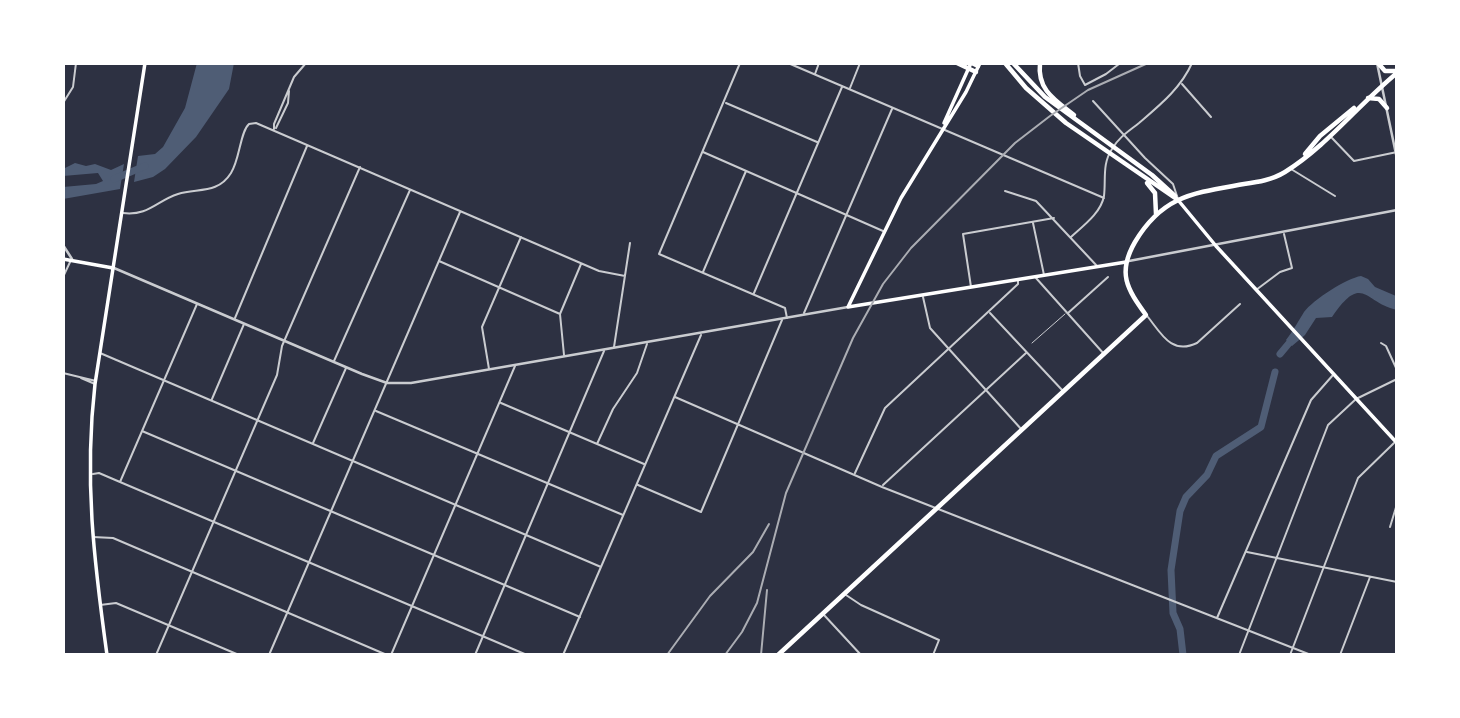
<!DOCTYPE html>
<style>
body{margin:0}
#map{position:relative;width:1460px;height:718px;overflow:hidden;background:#2d3142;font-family:"Fira Sans Condensed",sans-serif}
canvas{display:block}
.frame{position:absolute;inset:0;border:65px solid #fff;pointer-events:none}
</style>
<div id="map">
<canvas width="1460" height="718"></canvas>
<div class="frame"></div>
</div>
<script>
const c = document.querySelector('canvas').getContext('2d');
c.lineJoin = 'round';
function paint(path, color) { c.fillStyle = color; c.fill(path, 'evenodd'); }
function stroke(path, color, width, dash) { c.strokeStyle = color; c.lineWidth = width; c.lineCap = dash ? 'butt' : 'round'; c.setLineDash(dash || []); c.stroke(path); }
paint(new Path2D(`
 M197,63H234L229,89L196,137L165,169L153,177L134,182L138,156L155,154L163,147L185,108Z
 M75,163L86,166L95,164L111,170L124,164L120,189L63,199V187L96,184L103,181L98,173L63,176V169Z
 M1361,276L1368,279L1375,287L1396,296L1397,310C1364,303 1363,272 1332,317L1316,318L1305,335L1292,346L1286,340C1293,331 1299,320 1304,312C1313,300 1347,278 1361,276Z`), '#4f5d75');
stroke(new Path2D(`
 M114,179L145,166
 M1280,354L1295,336
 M1183,655L1180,629L1173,613L1171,570L1180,511L1186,497L1207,475L1216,456L1261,427L1275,372`), '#4f5d75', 7);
stroke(new Path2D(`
 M1032,343L1065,314`), '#caccd0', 1);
stroke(new Path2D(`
 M740,63L659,254L785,308L787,318
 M788,63L1104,198
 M1078,63L1080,76L1085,85L1106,74L1119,64
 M815,74L819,63
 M1182,84L1211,117
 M850,88L860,63
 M1093,101L1145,158L1173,184L1178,199
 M63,103L73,87L76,63
 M726,103L817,142
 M276,128L288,103L289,91
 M274,129V124L294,77L306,63
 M1332,138L1354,161L1397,152
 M703,152L883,231
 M1291,169L1335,196
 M1005,191L1036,201L1097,266
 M123,213C149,216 156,201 178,194C198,188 218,194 231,173C240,159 240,132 249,124L256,123L599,271L625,276
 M1033,223L1044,275
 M1071,237C1083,226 1101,213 1104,196C1106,179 1102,164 1112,149C1119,137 1129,131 1139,123C1160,105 1181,88 1192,63
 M439,261L560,314
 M703,272L746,171
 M63,277L71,260
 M1036,278L1104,354
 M971,287L963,234L1054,218
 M1256,290L1280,272L1292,268L1284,234
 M754,293L842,87
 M923,297L930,328L1022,430
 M804,313L892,109
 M990,313L1063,391
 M1068,313L1108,277
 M1148,317C1162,335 1172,355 1197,343L1240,304
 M235,318L307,146
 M1381,343L1386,346L1397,370
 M614,347L630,243
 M100,353L601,567
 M564,355L560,314L581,264
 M334,361L410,190
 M489,369L482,327L521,237
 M63,373L96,381
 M81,378L95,384
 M675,397L882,487L1311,655
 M212,399L244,324
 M501,403L644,464
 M376,411L623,515
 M142,431L580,617
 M313,443L346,368
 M597,444L613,409L637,373L647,344
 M855,473L885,408L1018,284V281
 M93,474L99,473L120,482L527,655
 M120,482L197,304
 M638,485L701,512L782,320
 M883,485L1026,353
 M1390,527L1397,504
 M93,537L113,538L387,655
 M1247,552L1397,582
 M846,595L861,605L939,640L933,655
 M100,605L116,603L239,655
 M824,615L861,655
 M1217,618L1311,400L1333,375
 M156,655L277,375L282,346L360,167
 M269,655L460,212
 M391,655L515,366
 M475,655L604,351
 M563,655L701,335
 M1239,655L1328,425L1356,399L1397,379
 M1290,655L1358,478L1394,443
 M1340,655L1370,577`), '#caccd0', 2);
stroke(new Path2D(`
 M1377,63L1397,159
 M63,245L72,259
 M1129,261L1397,210
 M114,268L362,374L387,383H411L848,307`), '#caccd0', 2.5);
stroke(new Path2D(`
 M944,123L971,63
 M1178,200L1216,246L1397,443
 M63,259L113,268
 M848,307L1126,262
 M848,307L901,198L966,92L980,63
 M107,655C94,561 84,479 95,384L145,63`), '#fff', 3.5);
stroke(new Path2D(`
 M1378,63L1385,71H1396
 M1368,98L1379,99L1387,108
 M1305,154L1320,136L1354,108
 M778,655L1146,315C1127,289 1117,273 1135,242C1163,195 1194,193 1244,184C1258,182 1272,180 1285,172C1327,146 1359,104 1397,73`), '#fff', 4.5);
stroke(new Path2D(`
 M957,63L976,72
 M972,63L978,66
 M1005,63L1026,88L1066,123L1178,200
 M1013,63L1045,97L1152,175L1175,196
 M1040,63C1037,90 1055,100 1074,115
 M1147,183L1155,193L1156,214`), '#fff', 4.5);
stroke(new Path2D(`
 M667,655L710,596L753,552L769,524
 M725,655L742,632L757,603L786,493L853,338L883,284L911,248L1015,143L1050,116L1088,90L1148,63
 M761,655L767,590`), '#abadb3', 2);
</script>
